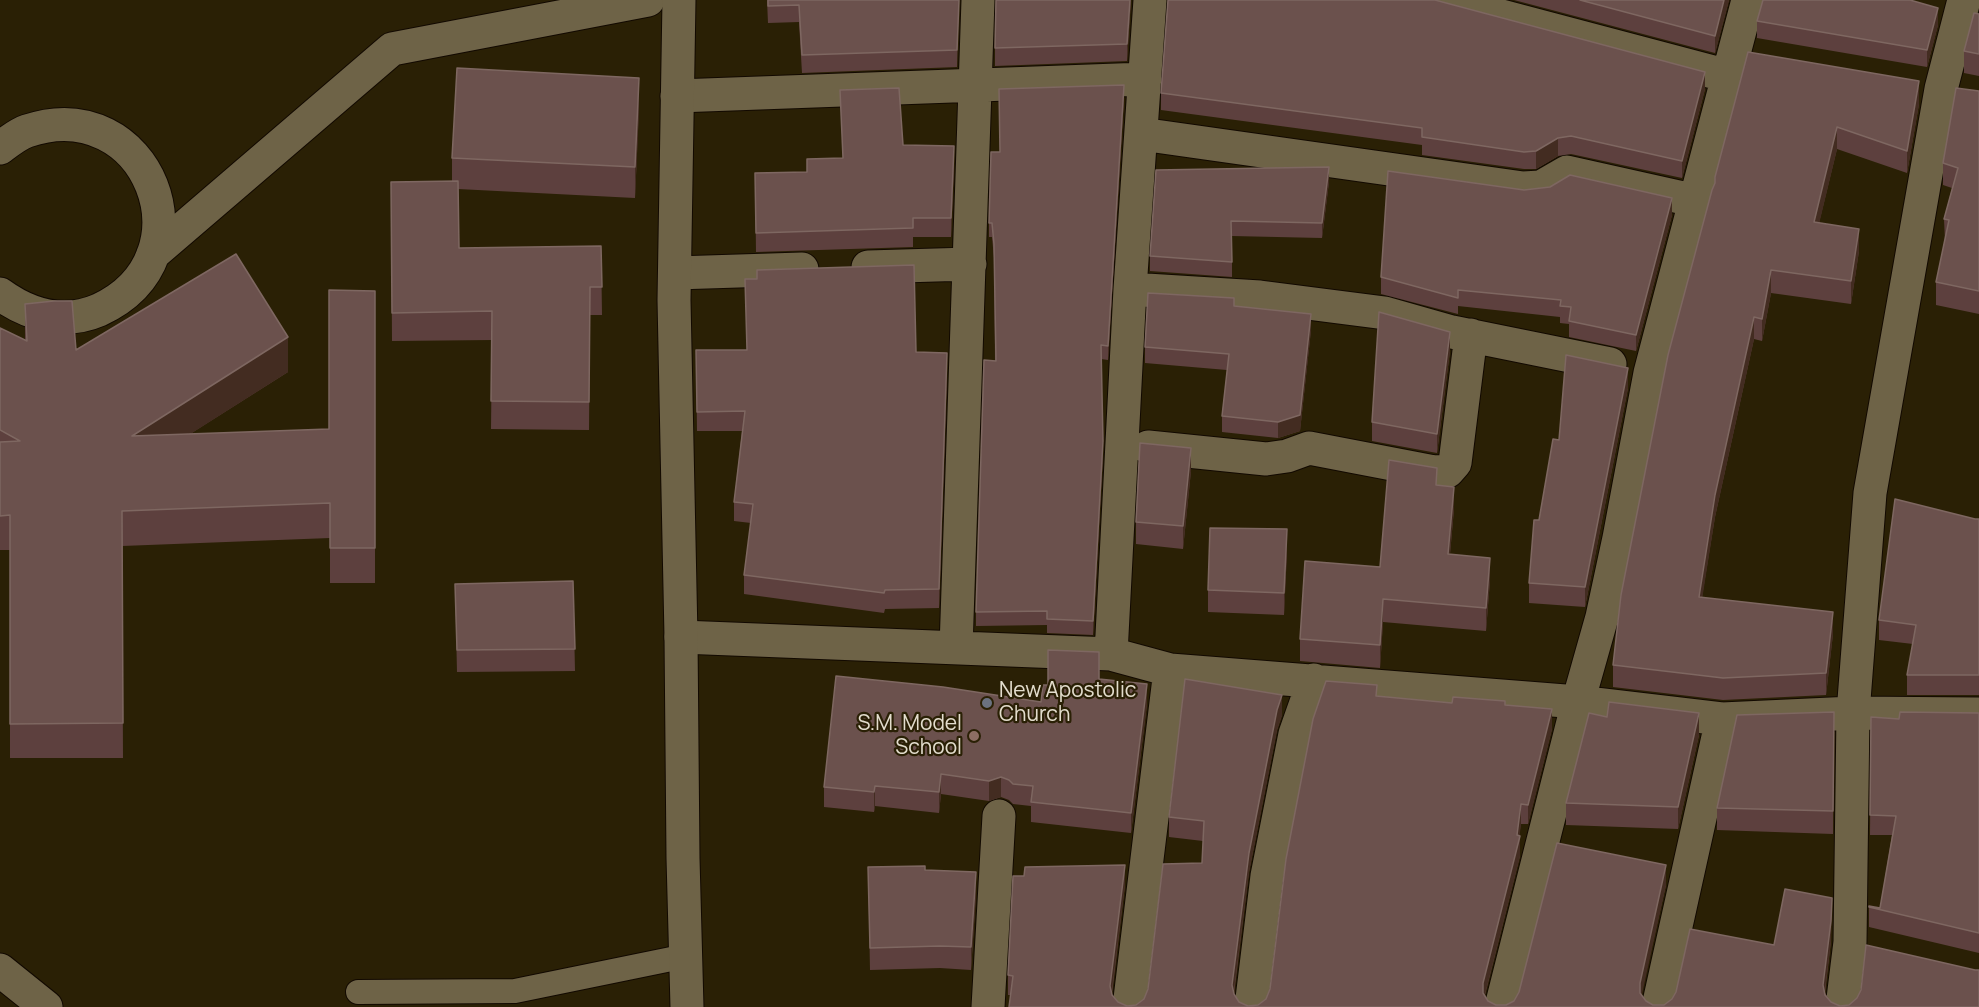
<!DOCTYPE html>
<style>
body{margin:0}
canvas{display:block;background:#2a2005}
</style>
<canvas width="1979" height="1007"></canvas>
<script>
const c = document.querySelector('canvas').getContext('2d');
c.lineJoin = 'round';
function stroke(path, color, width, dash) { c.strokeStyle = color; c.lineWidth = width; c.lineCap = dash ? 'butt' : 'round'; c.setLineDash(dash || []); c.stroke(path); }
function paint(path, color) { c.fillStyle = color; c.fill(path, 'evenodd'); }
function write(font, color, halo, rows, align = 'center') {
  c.font = font + ' Manrope,sans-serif'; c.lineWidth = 4.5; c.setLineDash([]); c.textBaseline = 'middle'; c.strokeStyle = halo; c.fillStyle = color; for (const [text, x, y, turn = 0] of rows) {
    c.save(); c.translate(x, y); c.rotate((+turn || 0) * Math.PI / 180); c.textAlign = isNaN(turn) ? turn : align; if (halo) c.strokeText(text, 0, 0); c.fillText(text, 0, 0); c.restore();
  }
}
const service = new Path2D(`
 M358,992L515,991L686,956`);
const minor = new Path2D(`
 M1441,0L1728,76
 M677,96L1145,79
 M1141,134L1523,188L1541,187L1567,172L1697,201
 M0,148C8,142 18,134 27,131C148,90 214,257 99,310C64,325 29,315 0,294
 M153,254L392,49L648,0
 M868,267L970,264
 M675,273L802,269
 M1130,289L1260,297L1385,313L1452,332L1610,364
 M1148,447L1266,459L1287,456L1309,448L1434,472L1448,471L1455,463L1471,335
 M681,637L1111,654L1170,670L1578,702L1722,719L1853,713L1979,714
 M956,648L978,0
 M1111,654L1130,289L1150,0
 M0,970L46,1007
 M988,1007L999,816
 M1129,1007L1170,670
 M1251,1007L1267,876L1295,734L1314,680
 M1501,1007L1578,702L1602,617L1619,538L1650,373L1748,0
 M1658,1007L1722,719
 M1842,1007L1850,942L1853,713L1870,493L1941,89L1964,0`);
const tertiary = new Path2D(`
 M679,0L674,300L681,637L683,858L687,1007`);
stroke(service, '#120900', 26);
stroke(minor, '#120900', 35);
stroke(tertiary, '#120900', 35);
stroke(service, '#6e6347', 24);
stroke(minor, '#6e6347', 33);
stroke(tertiary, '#6e6347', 33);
paint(new Path2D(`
 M767,0H959L957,67L802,73L799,22L768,23Z
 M1131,0L1127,61L995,66V48Z
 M1514,0H1729L1715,53Z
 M1979,14V76L1964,73V51Z
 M1757,21L1938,25L1927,67L1757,38Z
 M1748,52L1919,104L1907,173L1837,149L1819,223L1859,251L1851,304L1771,293L1762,341L1754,339L1715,517L1702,597L1833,634L1826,695L1723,700L1613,687V665L1715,183Z
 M1705,89L1682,178L1571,154L1558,156L1536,169H1524L1422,155V145L1161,110V93Z
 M840,90L903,145L954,165L951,237H913V247L756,252L755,173L807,172L843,158Z
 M1976,91H1979V314L1936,305V282L1945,241L1944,219L1952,188L1943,185V163Z
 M1124,99L1108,360L1101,359L1103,455L1093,635L1047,633V625L976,626V612L995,361L994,258L992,237H989V223Z
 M639,109L635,198L458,189L459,248L601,246L602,315H590L589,430L491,429L492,340L392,341L391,182L452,181V158Z
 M1156,170L1329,182L1322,238L1232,236V277L1150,271V256Z
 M1672,215L1636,351L1569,337V324L1560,323V317L1458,306V314L1381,294V277Z
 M375,291V583H330V538L122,546L123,758H10V550H0V328L25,340V304L76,350L288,372L190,434L329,429Z
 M1234,306L1311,330L1300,431L1278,438L1222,432V416L1227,370L1145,363V347Z
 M696,350H746L916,352L947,372L939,608L885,609L884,613L744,594V575L751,523L734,521V502L742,431H697Z
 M1450,351L1437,453L1372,441V422Z
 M1628,388L1585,607L1529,603V583L1559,440Z
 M1191,471L1183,549L1136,544V522Z
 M1437,485L1454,509L1450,554L1490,580L1486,631L1383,622L1380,668L1300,661V639L1380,567Z
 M1975,519H1979V695H1907V675L1913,644L1879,640V620Z
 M1287,552L1284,615L1208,612V590Z
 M573,581L575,671L457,672L455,584Z
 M1099,679L1147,704L1131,833L1031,822V806L1013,804L1009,800L1001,797L989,801L941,794L939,813L875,806L874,812L824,807V787L1041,702L1048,685Z
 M1377,696L1452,703L1505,705L1552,729L1528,824H1521L1519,836L1520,856L1485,995L1488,1001L1496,1005H1506L1514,1001L1666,885L1641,995L1646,1001L1653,1005H1664L1774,945L1831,941L1825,993L1831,1002L1840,1006L1979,1007H1009L1011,995H1008V975L1125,885L1112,994L1118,1002L1127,1006L1136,1005L1144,999L1202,863L1203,841L1169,837V817L1282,715L1277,730L1249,872L1234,994L1239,1002L1248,1006L1258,1005L1266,999Z
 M1834,712L1833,834L1717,830V808Z
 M1979,713V953L1869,927V906L1880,908L1892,835H1870L1871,717L1899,719Z
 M1607,717L1699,735L1678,829L1566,825V803Z
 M868,867L925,870L976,894L971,970L940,968L870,970Z`), '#5d403e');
paint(new Path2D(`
 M1130,0H1131L1127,61V44Z
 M1724,0H1729L1715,53V36Z
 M1938,8V25L1927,67V50Z
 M1705,72V89L1682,178V161Z
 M639,78V109L635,198V167Z
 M1919,81V104L1907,173V151Z
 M1124,85V99L1108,360V346Z
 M1837,127V149L1814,245V222Z
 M1558,138V156L1536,169V151Z
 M954,146V165L951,237V218Z
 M1329,167V182L1322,238V223Z
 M1672,198V215L1636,351V335Z
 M1859,229V251L1851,304V281Z
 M1771,270V293L1762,341V319Z
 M1311,314V330L1300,431L1278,438V422Z
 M1754,317V339L1715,517L1699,619V597L1715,495Z
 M1450,332V351L1437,453V434Z
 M288,337V372L132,471V436Z
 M947,353V372L939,608V589Z
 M1628,368V388L1585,607V587Z
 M1103,441V455L1093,635V621Z
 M1191,448V471L1183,549V526Z
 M1454,487V509L1448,576V554Z
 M1287,529V552L1284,615V593Z
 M1490,558V580L1486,631V608Z
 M1383,599V622L1380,668V645Z
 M1833,612V634L1826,695V673Z
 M1147,684V704L1131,833V813Z
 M1282,695V715L1277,730L1249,872L1232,1005V985L1249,853L1277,710Z
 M1552,709V729L1528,824V805Z
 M1699,713V735L1678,829V807Z
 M941,774V794L939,813V792Z
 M1001,777V797L989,801V781Z
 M875,786V806L874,812V792Z
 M1521,804V824L1519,841L1520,836V856L1483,1002V983L1517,835Z
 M1125,865V885L1110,1005V986Z
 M1666,865V885L1640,1003V983Z
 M976,872V894L971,970V947Z
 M1832,898L1831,941L1823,1005V985Z`), '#432c21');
const building = new Path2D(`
 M768,0H959L957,50L802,55L799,5L768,6Z
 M996,0H1130L1127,44L995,48Z
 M1168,0H1435L1705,72L1682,161L1571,136L1558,138L1536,151L1524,152L1422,137V128L1161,93Z
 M1580,0H1724L1715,36Z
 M1763,0H1910L1938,8L1927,50L1757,21Z
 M1974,13L1979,14V54L1964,51Z
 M1748,52L1919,81L1907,151L1837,127L1814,222L1859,229L1851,281L1771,270L1762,319L1754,317L1715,495L1699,597L1833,612L1826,673L1723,678L1613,665L1621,595L1668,355L1712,190L1715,183V177Z
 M457,68L639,78L635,167L452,158Z
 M1124,85L1108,346L1101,345L1103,441L1093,621L1047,619V611L976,612L984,360L996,361L994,244L992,223H989L991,152H1000L999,89Z
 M899,88L903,145L954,146L951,218H913V228L756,233L755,173L807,172V159L843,158L840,90Z
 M1956,88L1979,91V291L1936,282L1949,220L1944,219L1958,168L1943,163Z
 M1329,167L1322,223L1231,221L1232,262L1150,256L1156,170Z
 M1388,171L1524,190L1550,187L1570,175L1672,198L1636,335L1569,321L1571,307L1560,306L1561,300L1458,290V298L1381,277Z
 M458,181L459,248L601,246L602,287H590L589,402L491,401L492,311L392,313L391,182Z
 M236,254L288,337L132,436L329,429V290L375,291V548H330V503L122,511L123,723L10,724V515L0,516V442L20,441L0,430V328L27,341L25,304L54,301H72L76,350Z
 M914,265L916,352L947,353L939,589L885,590L884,593L744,575L753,504L734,502L745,411L697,412L696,350H747L745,279H757V270Z
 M1148,293L1234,298V306L1311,314L1300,415L1278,422L1222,416L1229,354L1145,347Z
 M1379,312L1450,332L1437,434L1372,422Z
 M1566,355L1628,368L1585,587L1529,583L1534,520H1539L1553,439L1559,440Z
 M1140,443L1191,448L1183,526L1136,522Z
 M1389,460L1437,468L1436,485L1454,487L1448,554L1490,558L1486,608L1383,599L1380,645L1300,639L1305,561L1380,567Z
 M1895,499L1975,519H1979V675H1907L1916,625L1879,620Z
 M1210,528L1287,529L1284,593L1208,590Z
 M573,581L575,649L457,650L455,584Z
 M1048,650L1099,652V679L1147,684L1131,813L1031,802L1033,786L1013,784L1009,780L1001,777L989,781L941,774L939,792L875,786L874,792L824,787L836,676L943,687L1041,702L1043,685H1048Z
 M1185,679L1282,695L1277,710L1249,853L1232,985L1234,994L1239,1002L1248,1006L1258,1005L1266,999L1270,989L1286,859L1313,719L1326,681L1377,685L1376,696L1452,703L1453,697L1505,701V705L1552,709L1528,805L1521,804L1517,835L1520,836L1483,983V993L1488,1001L1496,1005H1506L1514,1001L1519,992L1557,843L1666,865L1640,983V993L1646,1001L1653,1005H1664L1672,999L1676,992L1690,929L1774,945L1785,889L1832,898L1831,921L1823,985L1825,995L1831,1002L1840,1006L1849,1005L1857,998L1861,990L1866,945L1975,970H1979V1007H1009L1013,976L1008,975L1013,876H1024L1025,867L1125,865L1110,986L1112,995L1118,1002L1127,1006L1136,1005L1144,999L1148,989L1163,864L1202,863L1204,821L1169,817Z
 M1609,702L1699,713L1678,807L1566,803L1589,713L1607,717Z
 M1834,712L1833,811L1717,808L1737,715Z
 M1900,712L1979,713V933L1869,907V906L1880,908L1896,816L1870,815L1871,717L1899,719Z
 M925,866V870L976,872L971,947L940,946L870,948L868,867Z`);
paint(building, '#6b514d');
stroke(building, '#7e6761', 1.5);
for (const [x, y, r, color] of [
 [987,703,6,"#6b7280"],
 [974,736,6,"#8d6e63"]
]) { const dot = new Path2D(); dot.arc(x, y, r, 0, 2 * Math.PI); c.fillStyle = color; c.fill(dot); stroke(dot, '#2a2005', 2); }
write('21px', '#e3ddcd', '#2a2005', [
 ["New Apostolic",999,691],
 ["Church",999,715],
 ["S.M. Model",962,724,"right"],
 ["School",962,748,"right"]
], 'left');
</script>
